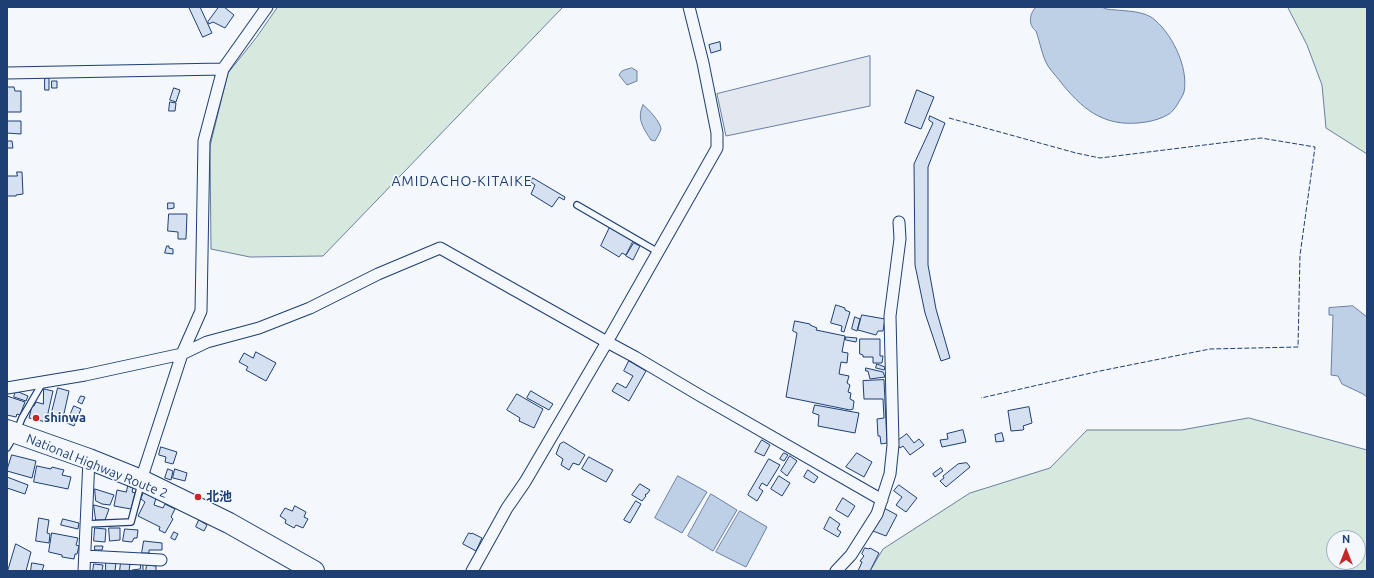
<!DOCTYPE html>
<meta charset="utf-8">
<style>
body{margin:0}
#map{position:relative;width:1374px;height:578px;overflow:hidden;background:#f4f7fb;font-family:Ubuntu,sans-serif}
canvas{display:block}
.frame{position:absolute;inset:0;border:8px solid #1d3f73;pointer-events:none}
.north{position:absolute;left:1326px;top:530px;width:40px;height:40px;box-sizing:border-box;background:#f4f7fb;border:1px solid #9eadc5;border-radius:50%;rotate:0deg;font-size:11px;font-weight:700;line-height:16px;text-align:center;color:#1d3f73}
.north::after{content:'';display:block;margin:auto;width:14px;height:18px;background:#c62828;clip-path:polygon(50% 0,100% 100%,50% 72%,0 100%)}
</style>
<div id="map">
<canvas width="1374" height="578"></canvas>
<div class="frame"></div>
<div class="north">N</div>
</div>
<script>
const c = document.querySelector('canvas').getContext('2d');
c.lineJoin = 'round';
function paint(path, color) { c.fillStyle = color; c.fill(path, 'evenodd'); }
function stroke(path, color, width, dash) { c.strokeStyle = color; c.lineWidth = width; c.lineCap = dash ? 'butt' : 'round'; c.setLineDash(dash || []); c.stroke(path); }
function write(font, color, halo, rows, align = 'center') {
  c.font = font + ' Ubuntu,"Noto Sans JP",sans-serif'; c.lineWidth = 3; c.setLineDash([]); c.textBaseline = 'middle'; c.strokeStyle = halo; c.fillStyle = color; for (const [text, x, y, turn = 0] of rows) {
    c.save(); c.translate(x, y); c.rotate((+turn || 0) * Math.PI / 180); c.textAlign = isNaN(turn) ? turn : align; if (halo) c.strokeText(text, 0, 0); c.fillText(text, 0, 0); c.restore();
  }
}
const green = new Path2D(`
 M278,7H563L323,256L250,257L211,249L210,146L228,73L256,38Z
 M1288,7H1367V154L1326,128L1322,85L1307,45Z
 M1249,418L1367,450V571H870L883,549L970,493L1050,468L1087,430H1181ZM1334,538H1358V562H1334Z`);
paint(green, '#d7e8df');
stroke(green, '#687fa3', 1);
const parking = new Path2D(`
 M870,56V106L726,136L717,94Z`);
paint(parking, '#e3e8f0');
stroke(parking, '#687fa3', 1);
const water = new Path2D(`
 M1036,7H1102L1106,9C1120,11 1139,10 1151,17C1171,31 1189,67 1184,92C1183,96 1179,101 1177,105C1175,108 1172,112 1169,114C1163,118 1153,121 1146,122C1108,128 1086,113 1063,85C1058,78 1052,72 1048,66C1042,56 1040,42 1036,31C1028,25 1029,14 1036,7Z
 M632,68L637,71V81L627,85L619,75L622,71Z
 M643,105C648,108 661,123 661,129C660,133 657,137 655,141L651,140C644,129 636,119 643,105Z
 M1353,306L1367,317V397L1363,394L1342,384L1338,376L1331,375L1333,315H1329V308Z
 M678,476L707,492L682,533L655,518Z
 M711,494L737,510L713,551L688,536Z
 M740,511L767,527L746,567L716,552Z`);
paint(water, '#bed0e5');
stroke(water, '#687fa3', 1);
const building = new Path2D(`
 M189,7H200L212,33L203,37Z
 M219,7H224L234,15L225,28L213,22L209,24L208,22Z
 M720,42L721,50L711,53L709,45Z
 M45,78H49V90H45Z
 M52,81H57V88H52Z
 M7,87H14L15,91H21V112H7Z
 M174,88L180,90L176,102L170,100Z
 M917,90L934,97L921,129L905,123Z
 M170,102L176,103L175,111H169Z
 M930,116L945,123L928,167V265L936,309L950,358L941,361L925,313L915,265L914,164L933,123L929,120Z
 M7,121H21V134L7,133Z
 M7,141H12L13,148H7Z
 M17,172H22L23,194L16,195V196H7V176H17Z
 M533,178L565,197L564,200L559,197L552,207L531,194L535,185L531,182Z
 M168,203H174V208L168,209Z
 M169,214H187L186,239H178V232L168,231Z
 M610,227L633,241L626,255L622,253L619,257L601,246Z
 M634,243L640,246L633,260L626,256Z
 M167,246H169V248L173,249V254L165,253Z
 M836,305L845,308V310L850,312L844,332L841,331L842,326L831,323Z
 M862,315L885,319L883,331H878L876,335L858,330Z
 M855,317L860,319L857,331L852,329Z
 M795,321L810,324V325L817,328L816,330L845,336L842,352L848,353L847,363L841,362L839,374L849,376L847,383L850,385L848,392L851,393L850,399L854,401L853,409L850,410L786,397L797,333L793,331Z
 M846,337L857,338L856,342L846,340Z
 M860,339H880V356H883L882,363H873V357H863V355L860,354Z
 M256,352L276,363L266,381L246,370L248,367L239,362L244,353L253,358Z
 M629,361L646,371L629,401L612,391L617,383L626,388L633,376L624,371Z
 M877,364L885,367L884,370L876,368Z
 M866,368L883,372L885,377L870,379L868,371H866Z
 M884,380L887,443L881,444L880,436H878L877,419L884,418L883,399H864L863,381Z
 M58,388L69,391L63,418L51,416Z
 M44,389L53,391L46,422L29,418L32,406H34L36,402L43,404Z
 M16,391L28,396L26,401L14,397Z
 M531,391L553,404L549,410L527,398Z
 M517,394L543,409L534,428L519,421L520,418L507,410Z
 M7,396L25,402L20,415L17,414L16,417L7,415Z
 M81,396L85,397L82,404L78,402Z
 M815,405L859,413L855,433L818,426L819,415L813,413Z
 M74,406L81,409L74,426L67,423Z
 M1029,407L1032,423L1023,426L1024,429L1023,430L1011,431L1008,411Z
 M963,430L966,442L942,447L940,440L948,439L947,434Z
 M1002,433L1004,441L996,442L995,435Z
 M907,434L914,443L919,439L924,445L910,455L903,446L900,448L896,442Z
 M762,440L770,445L764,456L755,452Z
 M564,442L585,455L579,465L573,463L569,470L561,465L563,459L556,454L560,444Z
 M161,447L177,452L173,464L165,462L166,457L159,455Z
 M784,453L788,455L784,461L780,459Z
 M857,453L872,462L864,477L846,467Z
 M12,455L36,461L32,478L7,471Z
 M790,456L797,461L787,476L781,471Z
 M589,457L613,470L606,482L582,469Z
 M769,459L780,465L767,486L762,483L759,488L763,491L757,501L748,495Z
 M967,463L970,467L946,487L940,481L944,478L943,476L958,464Z
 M37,466L51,469L52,467L64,470L62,475L71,477L68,489L34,482Z
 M941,468L943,471L935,477L933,474Z
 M168,469L173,471L171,480L165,478Z
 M175,469L187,473L185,481L173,478Z
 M808,470L818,477L814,483L804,477Z
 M779,476L790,483L782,496L771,489Z
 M7,477L28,485L25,494L7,488Z
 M640,484L650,490L647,494H646L645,495L646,496L642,501L632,495Z
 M899,485L917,498L906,512L896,505L902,497L894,491Z
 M128,486L133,488L132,492L135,493L131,509L114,506L117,490L126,492Z
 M95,489L114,495L110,505L102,504L96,501Z
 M144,492L156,498L154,505L163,508L165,504L175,509L171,517L173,519L165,533L159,530L160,527L138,516L145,502L141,499Z
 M843,498L855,506L848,517L836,510Z
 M636,501L641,504L630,523L624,520Z
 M94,505L109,509L105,520H96Z
 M295,506L306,512L304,517L308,519L303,528L296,525L294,528L285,523L286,520L280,516L285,508L292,511Z
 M884,508L897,515L886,536L873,531Z
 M830,517L840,524L837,529L841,532L838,537L824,529Z
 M39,518L49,520L47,533L50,534L49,543L36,541Z
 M63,519L79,523L78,529L61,525Z
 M199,520L207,525L204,531L196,527Z
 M95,528L106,529L105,542L94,541Z
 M109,528H120V540L110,541Z
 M125,529L138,530L137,538H134L132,542L123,541Z
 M174,532L178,534L175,540L171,538Z
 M52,533L78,538L76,545L79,546L77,554H75L74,559L62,557V555L49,552Z
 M469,533L471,534L472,533L482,538L476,551L463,544Z
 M144,541L162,543V550H149V553H142Z
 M16,544L31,552L26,571H8Z
 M95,546H103L102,550H95Z
 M865,548L869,549L870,548L879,553L870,571H858L862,562L860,561L864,556L862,554Z
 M106,562H116L115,571H106Z
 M121,562L130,564L129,571H120Z
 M32,563L44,565L42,571H31Z
 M141,563H143V571H132V570L140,569Z
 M94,564L103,565L102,571H93Z
 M147,565L156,566V571H146Z`);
paint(building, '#d5e0f0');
stroke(building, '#1d3f73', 1);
const lane = new Path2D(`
 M577,205L658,252
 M7,448L16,433L22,418L43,382
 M86,524L131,522L140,488`);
const street = new Path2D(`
 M7,73L223,69
 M7,388L85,375L182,354L207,342L259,328L310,308L378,274L440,248L607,342L635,357L699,395L882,500
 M141,480L182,354L201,311L204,141L223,69L267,7
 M85,556L161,560
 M84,571L89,459
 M472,571L507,508L525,482L607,342L717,148V133L703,63L689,7
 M836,571L851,555L877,514L890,474L893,445L890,316L900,239L899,222`);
const highway = new Path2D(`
 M7,430L89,459L141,480L229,523L314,571`);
stroke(lane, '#1d3f73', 8);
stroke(street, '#1d3f73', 13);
stroke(highway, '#1d3f73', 22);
stroke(lane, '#f4f7fb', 5.5);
stroke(street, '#f4f7fb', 11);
stroke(highway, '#f4f7fb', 20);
stroke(new Path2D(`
 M949,118L1076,153L1100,158L1261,138L1315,147L1300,255L1298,347L1210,349L1100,371L981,398`), '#1d3f73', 1, [5, 2]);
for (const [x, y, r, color] of [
 [36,418,4,"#c62828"],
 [198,497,4,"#c62828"]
]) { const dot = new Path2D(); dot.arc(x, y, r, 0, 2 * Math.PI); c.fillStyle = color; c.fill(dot); stroke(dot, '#f4f7fb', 1.5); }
write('bold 13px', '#1d3f73', '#f4f7fb', [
 ["shinwa",44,418],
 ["北池",206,497]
], 'left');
write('13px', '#1d3f73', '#f4f7fb', [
 ["National Highway Route 2",97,466,22]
]);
c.letterSpacing = '1px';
write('14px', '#1d3f73', '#f4f7fb', [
 ["AMIDACHO-KITAIKE",462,181]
]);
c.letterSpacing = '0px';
</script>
